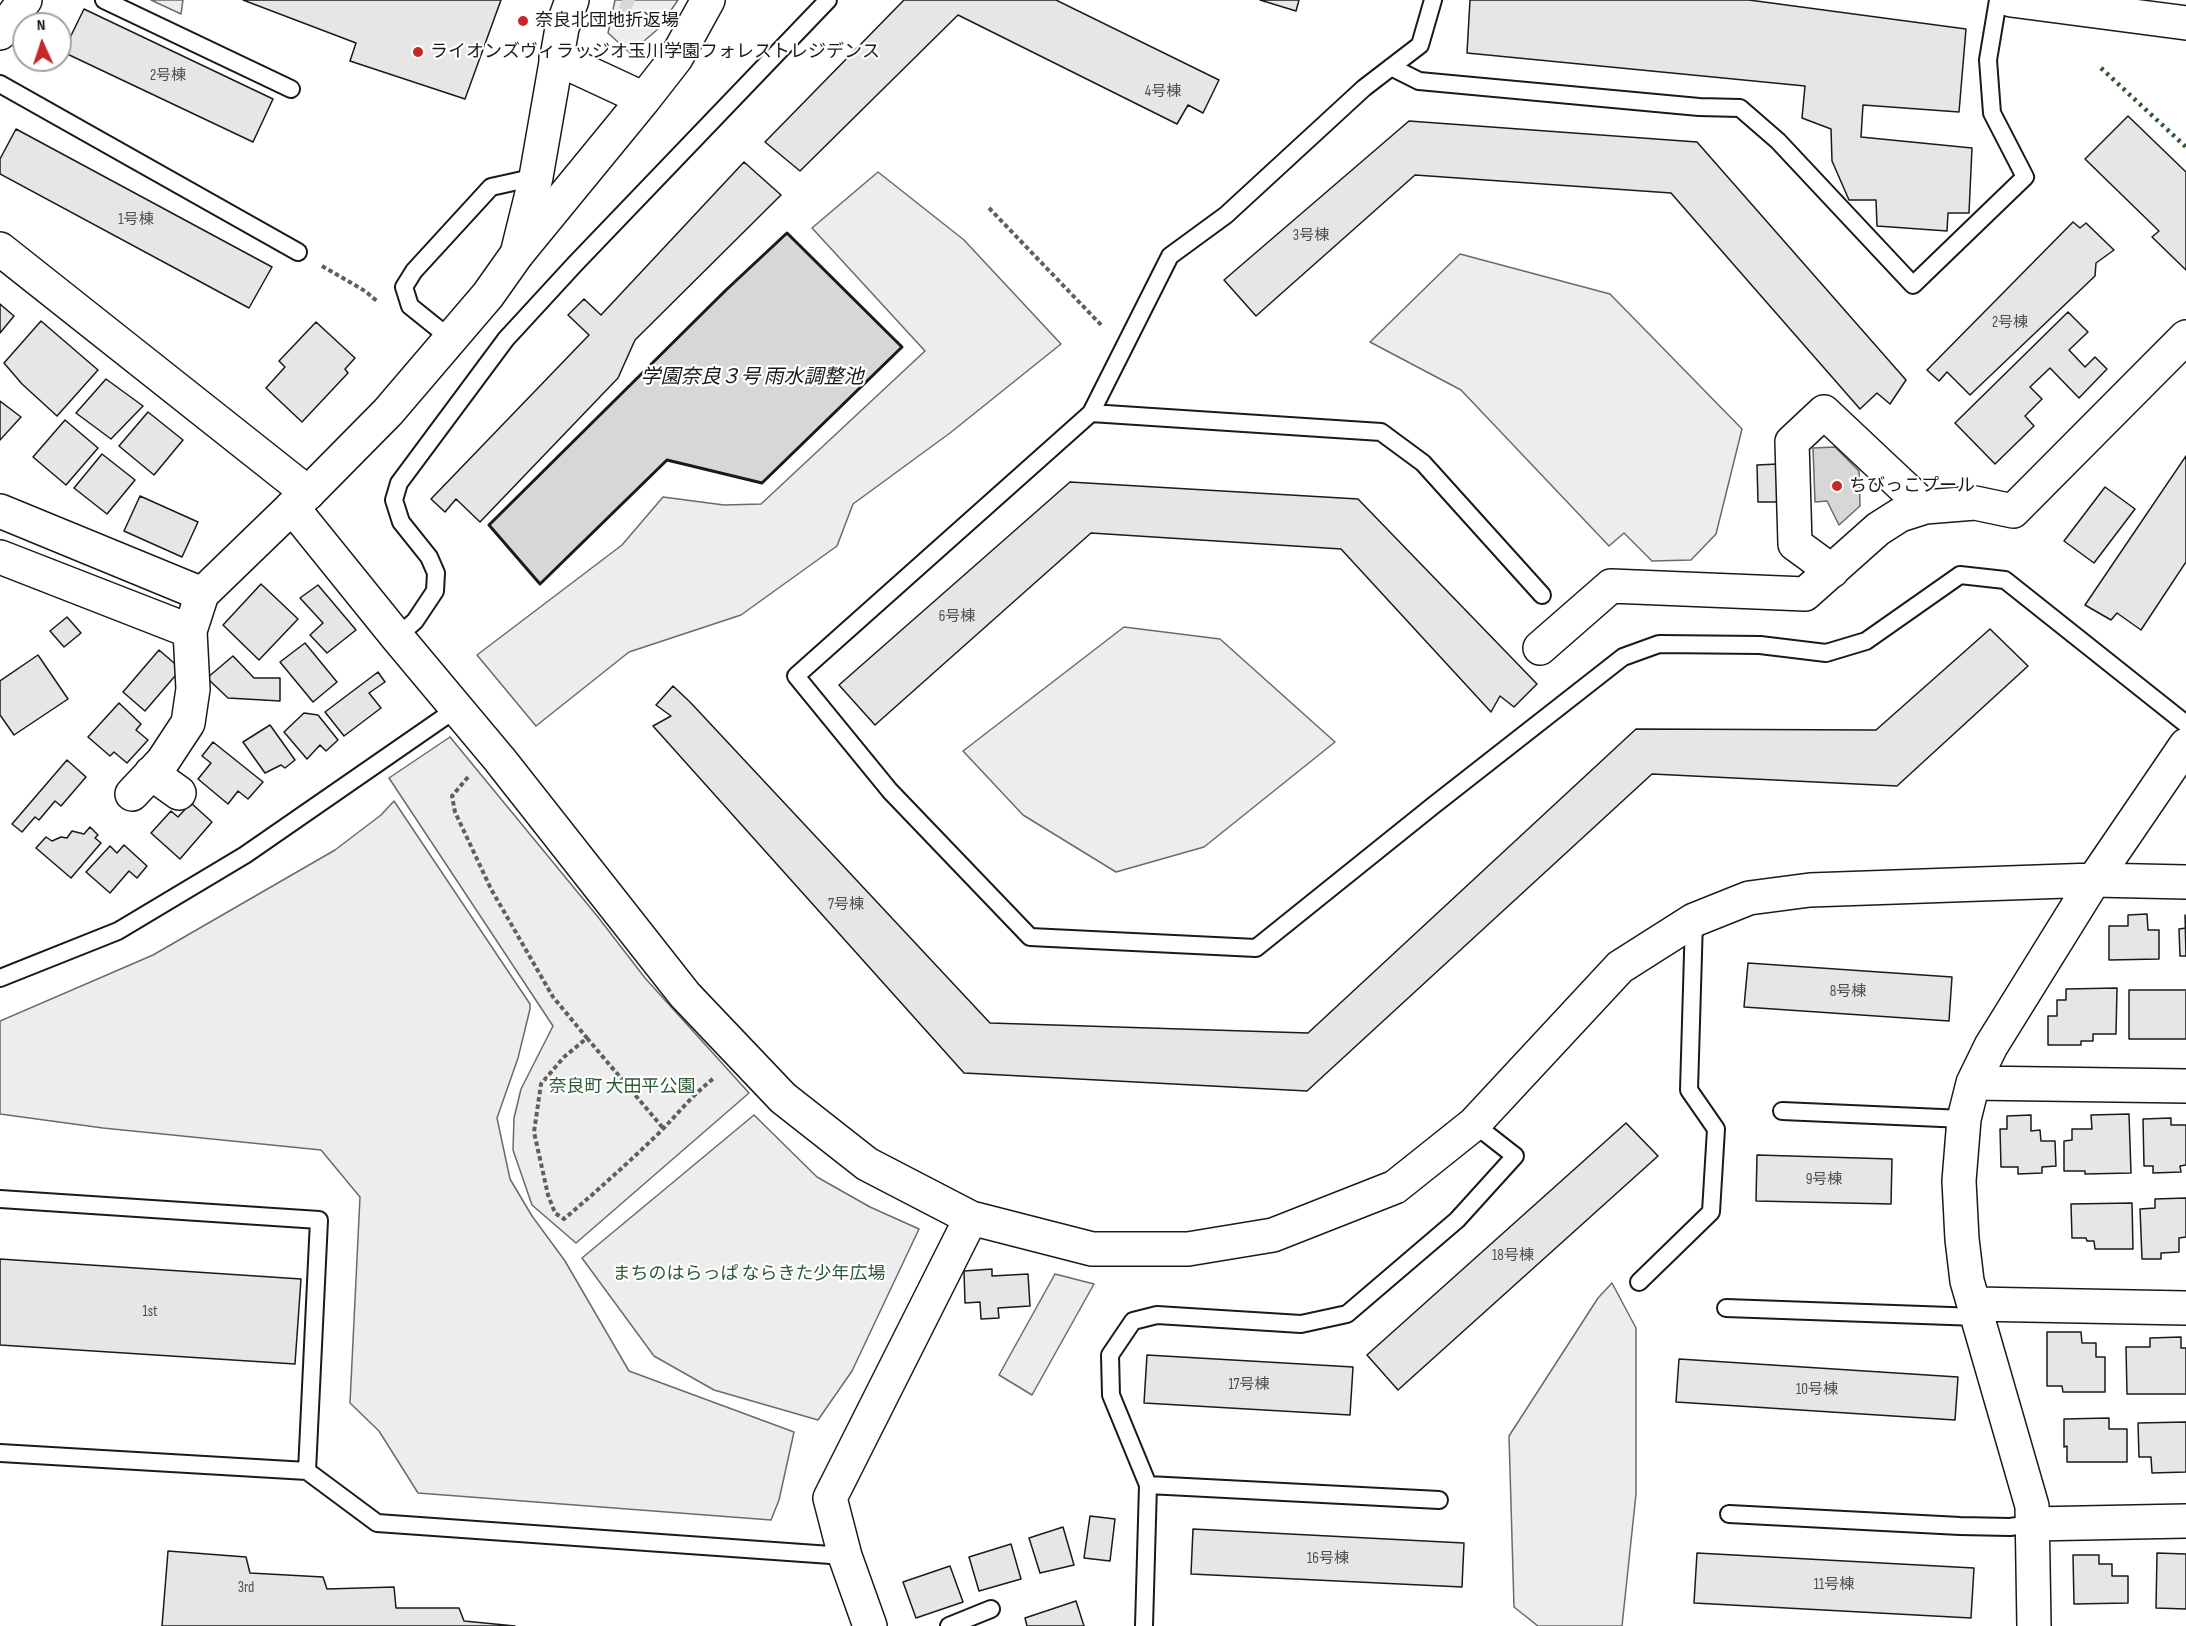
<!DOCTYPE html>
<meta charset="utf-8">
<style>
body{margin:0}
#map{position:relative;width:2186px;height:1626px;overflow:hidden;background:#fff;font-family:"Sofia Sans Condensed",sans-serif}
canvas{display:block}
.north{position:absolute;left:12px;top:12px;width:60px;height:60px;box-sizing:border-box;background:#fff;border:2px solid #a3a3a3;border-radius:50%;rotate:357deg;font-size:16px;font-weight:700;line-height:24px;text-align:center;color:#1a1a1a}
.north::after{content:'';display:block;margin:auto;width:21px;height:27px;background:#c62828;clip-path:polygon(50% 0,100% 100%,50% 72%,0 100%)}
</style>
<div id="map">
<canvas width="2186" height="1626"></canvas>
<div class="north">N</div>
</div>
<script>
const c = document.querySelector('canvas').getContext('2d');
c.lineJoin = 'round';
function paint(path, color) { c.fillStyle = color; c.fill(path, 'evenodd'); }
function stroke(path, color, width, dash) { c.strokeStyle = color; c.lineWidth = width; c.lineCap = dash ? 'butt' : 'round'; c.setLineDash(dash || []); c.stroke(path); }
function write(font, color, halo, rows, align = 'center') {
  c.font = font + ' "Sofia Sans Condensed","Noto Sans JP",sans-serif'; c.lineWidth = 4.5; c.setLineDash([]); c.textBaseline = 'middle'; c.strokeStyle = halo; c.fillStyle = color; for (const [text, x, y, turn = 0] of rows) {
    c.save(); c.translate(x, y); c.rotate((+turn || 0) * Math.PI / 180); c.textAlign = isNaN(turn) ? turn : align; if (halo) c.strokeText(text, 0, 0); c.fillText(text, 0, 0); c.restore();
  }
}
const green = new Path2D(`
 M151,0H183L181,14Z
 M615,0H678L658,29L630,53L608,33Z
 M878,172L964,240L1061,344L950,433L853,504L837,546L741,615L629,652L536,726L477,655L622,545L663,497L724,505L761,504L925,351L812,228Z
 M1460,254L1610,294L1742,429L1716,534L1691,560L1652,561L1624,533L1609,546L1461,390L1370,342Z
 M1124,627L1220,639L1335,742L1204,847L1116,872L1023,815L963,751Z
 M450,737L598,917L645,978L749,1093L576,1243L532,1205L513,1150L514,1118L521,1089L553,1026L389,778Z
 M394,801L530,1004V1009L518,1058L497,1118L510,1179L532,1216L565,1261L629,1371L794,1432L779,1500L771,1520L418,1493L379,1431L350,1403L360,1197L321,1150L103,1128L0,1114V1021L153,955L335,850L381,815Z
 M754,1115L817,1177L870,1207L919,1229L852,1371L818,1420L714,1390L654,1356L582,1258Z
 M1055,1274L1094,1284L1032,1395L999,1375Z
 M1612,1283L1636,1328V1494L1622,1626H1538L1514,1607L1509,1436L1598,1298Z`);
paint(green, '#ededed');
stroke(green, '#6a6a6a', 1.5);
const water = new Path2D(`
 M787,233L902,347L762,483L667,460L540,584L489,525L726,290Z
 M1835,447L1859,471L1860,506L1839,525L1827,501L1815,502L1813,448Z`);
paint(water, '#d7d7d7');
stroke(water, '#6a6a6a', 1.5);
stroke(new Path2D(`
 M623,12L629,0`), '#d7d7d7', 12);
const building = new Path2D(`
 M243,0H501L465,99L350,61L356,43Z
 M904,0H1056L1219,80L1203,113L1188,105L1177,124L958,15L800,171L765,142Z
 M1260,0H1299L1296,11Z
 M1470,0H1749L1966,29L1959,112L1863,105L1861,137L1972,148L1969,213H1948L1947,231L1877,226L1876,200H1849L1832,161L1831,129L1802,118L1805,86L1467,53Z
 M84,9L273,99L253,142L63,52Z
 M2128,116L2186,172V270L2152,237L2159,231L2085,159Z
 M1409,121L1697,142L1906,380L1890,404L1877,393L1860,409L1671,193L1415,175L1256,316L1224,280Z
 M16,129L272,267L249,308L0,174V159Z
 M744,162L781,195L635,340L618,378L480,522L456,499L445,512L431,499L589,335L568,315L584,299L601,315Z
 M2073,222L2080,228L2086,223L2114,250L2096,263L2095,276L1970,395L1947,372L1939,381L1927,370Z
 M0,304L14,316L0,333Z
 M2068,312L2088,332L2069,350L2085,367L2095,357L2107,369L2079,398L2050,368L2030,387L2042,399L2025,416L2034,426L1995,464L1955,423Z
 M41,321L98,370L57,416L22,384L4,363Z
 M316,322L355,358L345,369L348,373L302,422L266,388L285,367L279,361Z
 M106,379L143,406L111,439L76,413Z
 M0,401L21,417L0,440Z
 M148,412L183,440L154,475L119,446Z
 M65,420L98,448L66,485L33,457Z
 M102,454L135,480L107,514L74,488Z
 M2186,456V562L2141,630L2117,613L2111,620L2085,605Z
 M1778,464L1779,502H1758L1757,465Z
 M1070,482L1358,499L1537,684L1514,707L1500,696L1491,712L1341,549L1091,533L875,725L839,685Z
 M2105,487L2135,509L2094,563L2064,541Z
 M140,496L198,522L182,557L124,531Z
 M261,584L298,619L259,660L223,625Z
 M318,585L356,630L327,653L310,635L323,623L300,598Z
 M67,617L81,633L64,647L50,631Z
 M1990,629L2028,666L1897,786L1652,774L1307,1091L964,1073L653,726L671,716L656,705L673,686L690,702L990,1023L1308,1033L1636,729L1876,730Z
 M305,643L337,682L313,702L280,662Z
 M159,650L181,669L145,711L123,692Z
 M38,655L68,699L14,735L0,715V681Z
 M233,656L254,678H280V701L228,698L207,678Z
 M378,672L385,682L369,693L381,708L344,736L325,712Z
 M119,703L141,724L136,730L148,740L127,763L114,752L110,756L88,737Z
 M304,713L318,715L338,740L326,751L320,745L307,759L284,732Z
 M270,725L295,760L285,768L281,765L265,773L243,742Z
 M213,742L263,782L248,799L238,791L228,804L198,779L211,763L202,756Z
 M67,760L86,777L61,806L55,801L39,820L35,817L22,832L12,824Z
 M191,803L212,822L180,859L151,833L171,811L178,817Z
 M90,827L98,835L95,838L101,843L71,878L36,848L46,837L52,841L61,837L67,838L72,831L84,834Z
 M124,845L147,866L137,878L129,871L110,893L86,872L110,846L117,853Z
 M2147,914L2148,930H2159V959L2109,960V926H2128V915Z
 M2185,915L2186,956H2180L2179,929L2186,928Z
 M1748,963L1952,977L1949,1021L1744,1007Z
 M2117,988L2116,1034H2093V1041H2081V1045H2048V1016H2057V1000H2066V989Z
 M2129,990H2186V1039H2129Z
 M2129,1114L2131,1173L2085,1174V1171H2064V1141L2072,1140V1129H2092L2091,1115Z
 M2031,1115V1131L2040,1130L2041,1141H2055L2056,1166L2042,1167V1173L2018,1174V1167H2001L2000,1129H2007V1116Z
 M2171,1118V1125H2186V1165L2180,1166L2181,1172L2153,1173V1166H2144L2143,1119Z
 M1626,1123L1658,1156L1398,1390L1367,1355Z
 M1757,1155L1892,1159L1891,1204L1756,1201Z
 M2186,1198V1237L2179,1238V1252L2161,1253V1259H2142L2140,1209L2155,1208V1199Z
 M2132,1203L2133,1249H2095L2094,1241H2087L2086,1238H2072L2071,1204Z
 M0,1259L301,1279L295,1364L0,1345Z
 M992,1269V1276L1028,1274L1030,1306L998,1308L999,1318L981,1319L980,1302L965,1303L964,1271Z
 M2047,1332H2081L2082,1343H2096V1357H2105V1392H2063L2062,1386H2047Z
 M2181,1337V1348H2186V1394H2127L2126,1347H2150V1338Z
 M1147,1355L1353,1367L1350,1415L1144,1403Z
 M1679,1359L1958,1377L1955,1420L1676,1402Z
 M2109,1418V1429H2127V1462H2067V1446L2064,1447V1419Z
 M2186,1422V1472L2152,1473L2151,1457H2139L2138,1423Z
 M1090,1516L1115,1519L1110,1561L1084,1558Z
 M1063,1527L1074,1565L1040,1573L1029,1538Z
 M1193,1529L1464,1543L1462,1587L1191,1574Z
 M1011,1544L1021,1579L979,1591L969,1557Z
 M168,1551L246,1557L250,1573L323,1577L327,1589L394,1587L396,1608H459L464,1621L515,1626H162Z
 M1697,1553L1974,1568L1971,1618L1694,1603Z
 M2157,1553L2186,1554V1609L2156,1608Z
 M2073,1555H2099V1564H2112V1576H2128V1603L2074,1604Z
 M950,1566L963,1602L916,1618L903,1582Z
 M1076,1601L1084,1626H1027L1025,1618Z`);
paint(building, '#e6e6e6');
stroke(building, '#1a1a1a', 1.5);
const lane = new Path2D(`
 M104,0L291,89
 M1433,0L1420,45L1364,88L1226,215L1170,256L1091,413L796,676L890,791L1030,937L1256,948L1434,805L1623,657L1659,644L1760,645L1826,653L1866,641L1960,575L2005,580L2186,724
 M1391,67L1419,81L1699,107L1740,108L1778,141L1913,285L2025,177L1992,113L1988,60L1998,0
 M0,84L298,252
 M451,339L410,306L404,287L414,271L491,187L536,177
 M1091,413L1381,432L1423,463L1542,595
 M397,637L415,621L435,591L436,573L429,557L401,522L394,500L399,483L506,339L575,264L828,0
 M0,978L118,931L245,855L456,709
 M1782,1111L1964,1119
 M0,1199L319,1220L307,1471
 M1639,1282L1711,1212L1716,1129L1689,1090L1694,920
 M1726,1308L1978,1317
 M0,1453L307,1471L377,1523L845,1556
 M1148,1485L1439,1500
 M1729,1514L1960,1526L2010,1527L2032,1524
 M949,1626L991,1609
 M1144,1626L1148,1485L1111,1395L1110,1355L1133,1321L1157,1315L1301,1324L1347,1314L1457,1220L1515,1156L1474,1124`);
const street = new Path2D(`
 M0,33L25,0
 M556,58L644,99
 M0,249L308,493
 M517,254L644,99L676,58L708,0
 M0,511L202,594
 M0,557L190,631
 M1832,571L1795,544L1792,442L1824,412L1925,507
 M1540,648L1611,586L1805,594L1878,529L1900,515L1925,507L1975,503L2013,511L2186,337
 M151,773L179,793
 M132,794L163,761L188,723L193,689L190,631L202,594L292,507L397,637L500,760L685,995L783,1098L867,1164L971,1218L1092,1249H1188L1273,1235L1395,1187L1474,1124L1620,967L1694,920L1749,898L1810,890L2094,880L2186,882
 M1973,1083L2186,1086
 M1974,1304L2186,1308
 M2032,1524L2186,1521
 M870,1626L845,1556L830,1498L971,1218
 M2034,1626L2032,1506L1967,1281L1962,1239L1959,1181L1964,1119L1973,1083L1991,1046L2094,880L2186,745`);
const secondary = new Path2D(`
 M2011,0L2186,23
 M292,507L308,493L388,412L488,295L517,254L536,177L562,28L572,0`);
stroke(lane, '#1a1a1a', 20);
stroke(street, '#1a1a1a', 36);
stroke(secondary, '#1a1a1a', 36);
stroke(new Path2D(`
 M989,208L1103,327
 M322,266L365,291L378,302
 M468,777L452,796L455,812L491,889L553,997L587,1038L564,1057L541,1084L534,1132L548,1195L555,1213L564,1219C597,1191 628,1163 658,1134C678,1114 691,1096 714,1078
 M587,1038L663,1128`), '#5f5f5f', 4, [4.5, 3]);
stroke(lane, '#fff', 16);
stroke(street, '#fff', 33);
stroke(secondary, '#fff', 33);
stroke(new Path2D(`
 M2101,68L2186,147`), '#2b5a34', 4.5, [3, 4.5]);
stroke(new Path2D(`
 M787,233L902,347L762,483L667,460L540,584L489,525L726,290Z`), '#1a1a1a', 3);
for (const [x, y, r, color] of [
 [523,21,6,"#c62828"],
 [418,52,6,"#c62828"],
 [1837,486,6,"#c62828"]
]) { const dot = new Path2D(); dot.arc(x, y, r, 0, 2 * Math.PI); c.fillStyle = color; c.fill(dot); stroke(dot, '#fff', 2); }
write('15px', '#4d4d4d', null, [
 ["2号棟",168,76],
 ["4号棟",1163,92],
 ["1号棟",136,220],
 ["3号棟",1311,236],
 ["2号棟",2010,323],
 ["6号棟",957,617],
 ["7号棟",846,905],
 ["8号棟",1848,992],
 ["9号棟",1824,1180],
 ["18号棟",1513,1256],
 ["1st",150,1312],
 ["17号棟",1249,1385],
 ["10号棟",1817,1390],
 ["16号棟",1328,1559],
 ["11号棟",1834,1585],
 ["3rd",246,1588]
]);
write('18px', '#1a1a1a', '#fff', [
 ["奈良北団地折返場",535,21],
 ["ライオンズヴィラッジオ玉川学園フォレストレジデンス",430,52],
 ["ちびっこプール",1849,486]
], 'left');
write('18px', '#2b5a34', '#fff', [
 ["奈良町 大田平公園",622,1087],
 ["まちのはらっぱ ならきた少年広場",749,1274]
]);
write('italic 20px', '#1a1a1a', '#fff', [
 ["学園奈良３号 雨水調整池",752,378]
]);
</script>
